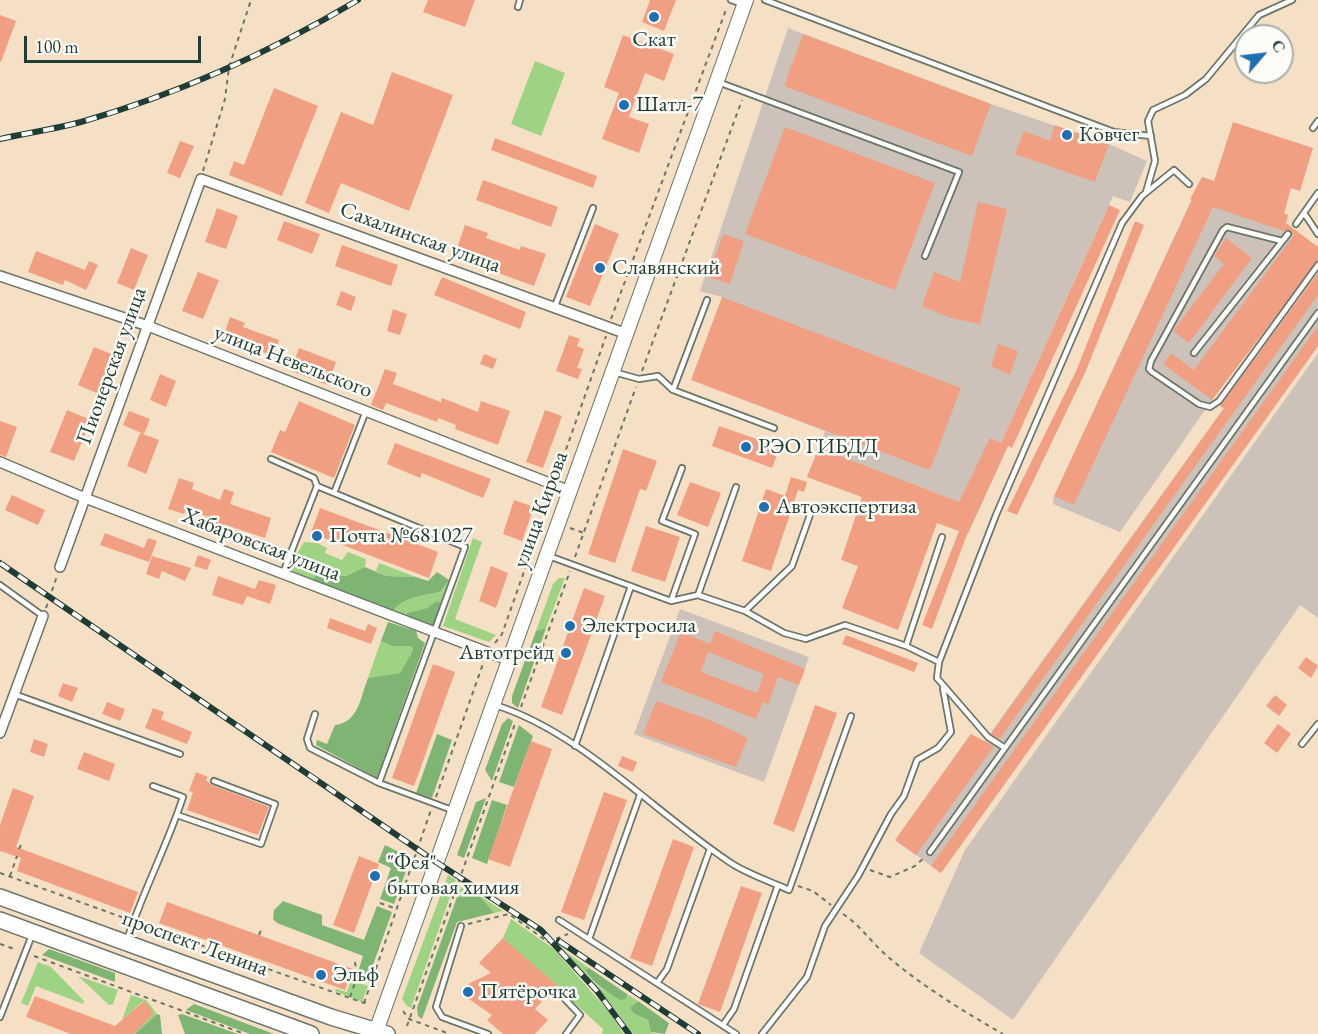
<!DOCTYPE html>
<meta charset="utf-8">
<style>
body{margin:0}
#map{position:relative;width:1318px;height:1034px;overflow:hidden;background:#f5e0c5;font-family:"EB Garamond",serif}
canvas{display:block}
.north{position:absolute;left:1234px;top:24px;width:60px;height:60px;box-sizing:border-box;background:#fdfcf7;border:2px solid #a4b0a9;border-radius:50%;rotate:62deg;font-size:16px;font-weight:700;line-height:24px;text-align:center;color:#1f3d34}
.north::after{content:'';display:block;margin:auto;width:21px;height:27px;background:#1f6fb2;clip-path:polygon(50% 0,100% 100%,50% 72%,0 100%)}
.scale{position:absolute;left:24px;top:36px;width:177px;height:27px;box-sizing:border-box;border:3px solid #1f3d34;border-top:0;padding-left:8px;font-size:18px;line-height:21px;white-space:nowrap;color:#1f3d34;-webkit-text-stroke:4px #fdfcf7;paint-order:stroke}
</style>
<div id="map">
<canvas width="1318" height="1034"></canvas>
<div class="north">С</div>
<div class="scale">100 m</div>
</div>
<script>
const c = document.querySelector('canvas').getContext('2d');
c.lineJoin = 'round';
function paint(path, color) { c.fillStyle = color; c.fill(path, 'evenodd'); }
function stroke(path, color, width, dash) { c.strokeStyle = color; c.lineWidth = width; c.lineCap = dash ? 'butt' : 'round'; c.setLineDash(dash || []); c.stroke(path); }
function write(font, color, halo, rows, align = 'center') {
  c.font = font + ' "EB Garamond",serif'; c.lineWidth = 5; c.setLineDash([]); c.textBaseline = 'middle'; c.strokeStyle = halo; c.fillStyle = color; for (const [text, x, y, turn = 0] of rows) {
    c.save(); c.translate(x, y); c.rotate((+turn || 0) * Math.PI / 180); c.textAlign = isNaN(turn) ? turn : align; if (halo) c.strokeText(text, 0, 0); c.fillText(text, 0, 0); c.restore();
  }
}
paint(new Path2D(`
 M788,28L991,104L1109,144L1147,161L1130,202L1113,196L1001,443L1008,446L968,534L807,477L825,431L692,380L722,297L700,291Z
 M1202,177L1288,215L1285,226L1318,248L1120,532L1053,504L1054,496Z
 M1318,277V346L941,873L895,840L971,734L984,742Z
 M1318,353V618L1300,605L1013,1020L919,953L965,850Z
 M680,609L809,657L764,782L634,734Z`), '#ccc2b9');
paint(new Path2D(`
 M535,61L565,73L541,136L511,124Z
 M473,538L482,542L455,619L496,635L489,642L443,626Z
 M304,542L317,543L327,548L325,553L342,560L348,552L366,559L365,567L346,576L319,573L313,582L296,576L292,569L295,557Z
 M379,563L416,577L386,576L376,571Z
 M559,578H565L546,628L536,631L553,584Z
 M449,580L441,603L437,601L427,608L407,613L406,618L392,613C400,598 423,595 440,592Z
 M381,641L392,646H411L413,650L400,673L368,678Z
 M448,875L456,880L411,1008L407,1006L402,999Z
 M462,884L503,911L494,913L479,895L457,897Z
 M511,919L554,949L609,1012L624,1034H602L603,1029L503,938Z
 M566,952L589,968L585,971C593,985 610,996 626,999L627,994L638,1001L634,1004L635,1014L648,1020L651,1032L655,1034H633L614,1008Z
 M38,962L51,967L84,1001L83,1004L36,986L28,1006L21,1003Z
 M78,976L118,990L113,1004L109,1005Z
 M351,980L368,986L362,1002L335,991L336,989L347,992Z
 M131,995L146,1000L157,1014L135,1034H131L154,1013L143,1001L122,1020Z`), '#9fd384');
paint(new Path2D(`
 M365,567L386,576L416,577L428,581L437,572L449,580L440,592C423,595 400,598 392,613L313,582V579L318,573L346,576Z
 M437,601L441,603L432,628L406,618L407,613L427,608Z
 M388,622L416,631L418,638L425,643L377,778L316,745L317,740L327,744L335,725C359,722 360,698 368,678L400,673L413,650L411,646H392L381,641Z
 M546,628L518,708L512,703V696L536,631Z
 M508,718L513,721L492,781L485,770L502,724Z
 M519,725L533,736L514,787L499,782Z
 M437,734L452,740L432,798L416,793Z
 M486,798L464,858L457,855L476,802Z
 M492,800L507,805L487,864L472,858Z
 M385,845L407,856L409,863L394,904L380,899L391,868L378,862Z
 M479,895L494,913L457,922L422,1019L418,1016L417,1008L457,897Z
 M283,901L322,915V925L364,940L377,906L392,912L369,976L358,972L363,956L277,923L273,919L274,910Z
 M49,949L115,973V982L42,955Z
 M589,968L627,994L626,999L620,1000C608,992 593,984 585,970Z
 M638,1001L669,1023L665,1034L651,1032L648,1020L635,1014L630,1008Z
 M194,1004L274,1034H250L186,1010Z
 M157,1014L160,1015L162,1034H135Z
 M182,1014L238,1034H185L178,1015Z`), '#7fb572');
paint(new Path2D(`
 M428,0H475L465,27L423,12Z
 M650,0H676L664,31L642,22Z
 M0,15L16,21L1,62H0Z
 M803,34L991,104L972,156L784,86Z
 M623,35L674,54L664,81L645,73L629,117L649,124L639,153L602,139L619,93L604,87Z
 M392,72L453,95L409,211L341,183L329,213L305,203L341,112L373,125Z
 M274,88L318,106L282,196L229,175L234,161L244,165Z
 M1233,122L1313,148L1300,191L1291,188L1284,214L1288,215L1286,223L1318,247V261L1212,400L1163,364L1171,353L1194,370L1294,235L1289,230L1284,231L1213,207L1074,505L1054,496L1192,200L1190,199L1202,177L1214,181Z
 M1055,125L1109,144L1095,182L1015,154L1024,131L1050,141Z
 M785,127L935,183L895,290L745,234Z
 M495,138L597,176L593,188L491,150Z
 M180,141L194,146L180,178L167,173Z
 M483,180L558,207L551,227L476,200Z
 M978,202L1007,209L980,324L951,318L922,306L934,272L960,282Z
 M1109,205L1120,210L1012,448L1008,446L966,537L932,629L922,625L959,531L937,523L898,630L842,608L858,566L841,560L862,497L807,477L819,448L959,502L990,438L1007,446L1001,443Z
 M217,208L238,216L226,249L205,242Z
 M284,221L320,234L312,254L277,240Z
 M1135,221L1144,225L1085,373L1017,515L1007,511L1077,369Z
 M595,224L619,234L590,306L566,297Z
 M465,225L488,233L486,238L520,250L521,246L546,254L534,286L454,257Z
 M723,234L744,241L730,284L708,277Z
 M1226,238L1252,258L1189,343L1173,331L1224,264L1214,256Z
 M342,245L398,265L391,286L335,266Z
 M131,248L148,255L134,290L117,283Z
 M36,251L85,270L89,261L98,265L86,290L65,280L63,285L28,272Z
 M198,272L219,280L203,319L182,311Z
 M1318,273V295L1001,737L999,739L991,734L1224,408L1220,406Z
 M442,277L526,312L520,329L434,295Z
 M341,291L356,297L351,311L336,305Z
 M722,297L961,388L930,470L691,380Z
 M393,309L407,314L400,335L387,331Z
 M230,317L245,323L243,327L279,340L274,356L262,352L260,357L221,343Z
 M1318,326V346L941,873L931,866Z
 M569,335L580,339L577,346L584,349L577,368L582,369L578,379L556,371Z
 M998,344L1018,351L1010,375L991,366Z
 M94,347L114,355L99,394L78,385Z
 M299,348L336,362L328,385L291,371Z
 M484,354L497,359L493,369L480,364Z
 M385,369L397,373L393,384L441,402L442,398L478,412L481,401L510,411L498,445L455,429L456,425L438,418L437,422L386,403L383,410L371,405Z
 M160,374L176,381L166,407L150,400Z
 M299,401L355,425L334,478L271,452L280,430L285,432Z
 M67,410L91,420L74,461L50,452Z
 M545,410L562,416L543,468L526,462Z
 M129,411L150,419L144,434L123,425Z
 M0,421L17,427L6,457L0,455Z
 M719,426L780,447L772,468L712,446Z
 M140,433L159,440L146,474L127,466Z
 M395,443L491,479L483,498L422,473L420,478L387,464Z
 M623,449L657,461L646,491L640,489L615,563L588,554Z
 M791,477L807,482L804,492L798,490L771,571L742,561L766,489L785,496Z
 M179,478L194,483L192,489L220,500L224,489L234,492L230,504L271,518L265,538L223,524L219,534L210,531L214,519L186,509L184,514L168,509Z
 M690,482L721,493L708,527L677,515Z
 M12,495L45,510L38,525L5,510Z
 M514,500L534,507L522,541L503,534Z
 M320,508L438,552L429,578L311,533Z
 M646,526L680,537L665,582L631,571Z
 M105,533L144,548L148,538L157,541L149,562L100,545Z
 M198,555L211,560L207,570L194,566Z
 M152,556L191,568L185,581L162,571L159,579L146,574Z
 M491,566L508,573L496,608L479,601Z
 M218,576L255,589L259,580L276,585L270,604L247,596L243,605L212,595Z
 M584,588L605,596L562,715L541,707Z
 M330,618L365,631L368,624L377,628L371,644L327,628Z
 M715,631L805,669L799,685L778,677L768,704L763,702L756,719L661,682L681,632L710,644ZM708,652L764,674L757,693L701,672Z
 M846,635L918,663L914,672L842,644Z
 M1306,657L1318,666L1311,678L1298,668Z
 M433,664L455,672L414,786L392,778Z
 M63,683L78,688L72,702L58,696Z
 M1275,695L1287,705L1279,716L1266,706Z
 M656,701L710,720L748,738L736,767L643,734Z
 M107,702L125,709L120,721L102,714Z
 M815,705L837,713L794,832L773,824Z
 M153,708L164,712L161,719L192,732L187,744L145,728Z
 M1278,724L1291,734L1277,753L1264,743Z
 M971,734L994,746L916,855L895,840Z
 M34,739L48,744L44,757L30,752Z
 M531,741L552,749L510,867L488,859Z
 M84,752L115,764L109,781L77,769Z
 M622,756L637,762L633,772L618,766Z
 M196,772L208,777L206,780L212,785L269,807L258,835L187,810L193,792L189,791Z
 M13,788L34,796L16,847L138,892L130,913L17,871L21,858L0,851V825Z
 M604,792L627,800L584,920L561,912Z
 M673,839L694,847L652,966L630,958Z
 M359,856L379,864L354,933L333,925Z
 M741,886L762,893L720,1012L698,1004Z
 M167,902L353,969L345,990L159,923Z
 M503,938L557,985L535,1009L548,1020L535,1034H503L487,1020L492,1015L466,997L465,989L470,983L491,973L479,963Z
 M35,996L115,1026L144,1001L154,1013L134,1034H71L26,1017Z`), '#f19f82');
const service = new Path2D(`
 M731,0L742,4
 M765,0L1114,132L1151,136
 M518,7L520,0
 M718,82L959,172L925,256
 M1313,128L1318,121
 M1146,192L1155,161L1148,121L1153,110L1185,95L1206,79L1259,15L1292,0
 M1304,213L1318,234
 M1296,224L1318,193
 M1282,241L1227,227L1223,230L1151,361L1149,369L1152,372L1199,404L1210,407L1219,401L1318,265
 M555,306L593,208
 M1194,353L1288,234
 M614,372L639,379L658,376L673,390L774,428
 M673,390L707,300
 M271,459L314,478L317,486
 M334,493L366,411
 M549,556L671,601L698,595L736,487
 M283,573L317,486L465,547L379,783L452,810
 M0,585L43,616
 M698,595L745,611L792,566L811,512
 M671,601L695,534L662,521L682,468
 M745,611L784,633L806,639L845,625L906,646L942,537
 M906,646L939,662L996,515L1122,223L1142,196L1174,170L1189,184
 M939,662L937,678L988,737L1005,748L1318,313
 M14,694L180,754
 M495,705C582,732 658,816 734,865C751,875 771,882 789,890L851,716
 M315,714L307,739L310,748L379,783
 M1302,744L1318,724
 M575,746L631,586
 M177,815L261,844L275,804L214,781
 M930,852L1005,748
 M559,920L736,1034
 M461,926L436,1007L442,1017L488,1034
 M589,939L640,795
 M127,940C143,891 167,846 183,797L153,786
 M657,983L667,969L710,849
 M562,996L580,1015L566,1034
 M0,1017L32,935
 M723,1025L734,1009L778,885
 M762,1034L807,977L825,926L858,876L891,814L904,796L917,760L938,748L951,732L943,688`);
const minor = new Path2D(`
 M0,276L148,326L570,491
 M0,462L85,498L508,660
 M60,567L201,179L627,334
 M0,733L43,616`);
const secondary = new Path2D(`
 M375,1034L746,0`);
const primary = new Path2D(`
 M0,897L331,1017L387,1034
 M0,920L311,1034`);
stroke(service, '#6a7667', 8);
stroke(minor, '#6a7667', 12);
stroke(secondary, '#6a7667', 16);
stroke(primary, '#6a7667', 18);
stroke(new Path2D(`
 M203,171L225,99L229,67L251,0
 M611,319L727,7
 M642,371L742,100
 M557,475L606,336
 M570,528L584,533
 M575,557L636,387
 M46,608L57,576
 M495,643L502,634L551,495
 M521,707L570,571
 M436,797L484,661
 M19,849L23,841
 M870,870L890,877L915,866L924,858
 M0,873L127,919
 M10,876L17,856
 M798,886L813,891L831,905
 M380,903L397,909
 M843,914C860,925 871,942 887,956C922,986 963,1011 1003,1034
 M141,924L364,1003L370,1000
 M468,924L509,914L548,942L568,934
 M259,935L262,928
 M0,944L17,950
 M34,956L245,1034
 M355,962L357,977L371,982
 M350,997L357,977
 M364,1003L431,810
 M403,1011L409,1019L450,1034
 M407,1026L516,721`), '#6a7667', 2, [4.5, 4.5]);
stroke(service, '#fff', 4.5);
stroke(minor, '#fff', 9);
stroke(secondary, '#fff', 14);
stroke(primary, '#fff', 15);
const rail = new Path2D(`
 M0,139C27,133 55,129 81,122C178,94 271,52 358,0
 M0,563L436,862L541,930L597,991L629,1034
 M559,941L698,1034`);
stroke(rail, '#1f3d34', 6);
stroke(rail, '#fdfcf7', 4, [11]);
for (const [x, y, r, color] of [
 [654,17,6,"#1f6fb2"],
 [624,105,6,"#1f6fb2"],
 [1067,135,6,"#1f6fb2"],
 [600,268,6,"#1f6fb2"],
 [746,447,6,"#1f6fb2"],
 [764,507,6,"#1f6fb2"],
 [317,536,6,"#1f6fb2"],
 [570,626,6,"#1f6fb2"],
 [566,653,6,"#1f6fb2"],
 [375,876,6,"#1f6fb2"],
 [321,975,6,"#1f6fb2"],
 [468,992,6,"#1f6fb2"]
]) { const dot = new Path2D(); dot.arc(x, y, r, 0, 2 * Math.PI); c.fillStyle = color; c.fill(dot); stroke(dot, '#fdfcf7', 2); }
write('22px', '#1f3d34', '#fdfcf7', [
 ["Скат",654,40,"center"],
 ["Шатл-7",636,105],
 ["Ковчег",1079,135],
 ["Славянский",612,268],
 ["РЭО ГИБДД",758,447],
 ["Автоэкспертиза",776,507],
 ["Почта №681027",329,536],
 ["Электросила",582,626],
 ["Автотрейд",554,653,"right"],
 ["\"Фея\"",387,863],
 ["бытовая химия",387,888],
 ["Эльф",333,975],
 ["Пятёрочка",480,992]
], 'left');
write('22px', '#1f3d34', '#fdfcf7', [
 ["Сахалинская улица",420,238,20],
 ["улица Невельского",293,362,21],
 ["Пионерская улица",112,366,-70],
 ["улица Кирова",541,510,-70],
 ["Хабаровская улица",261,545,21],
 ["проспект Ленина",195,944,20]
]);
</script>
